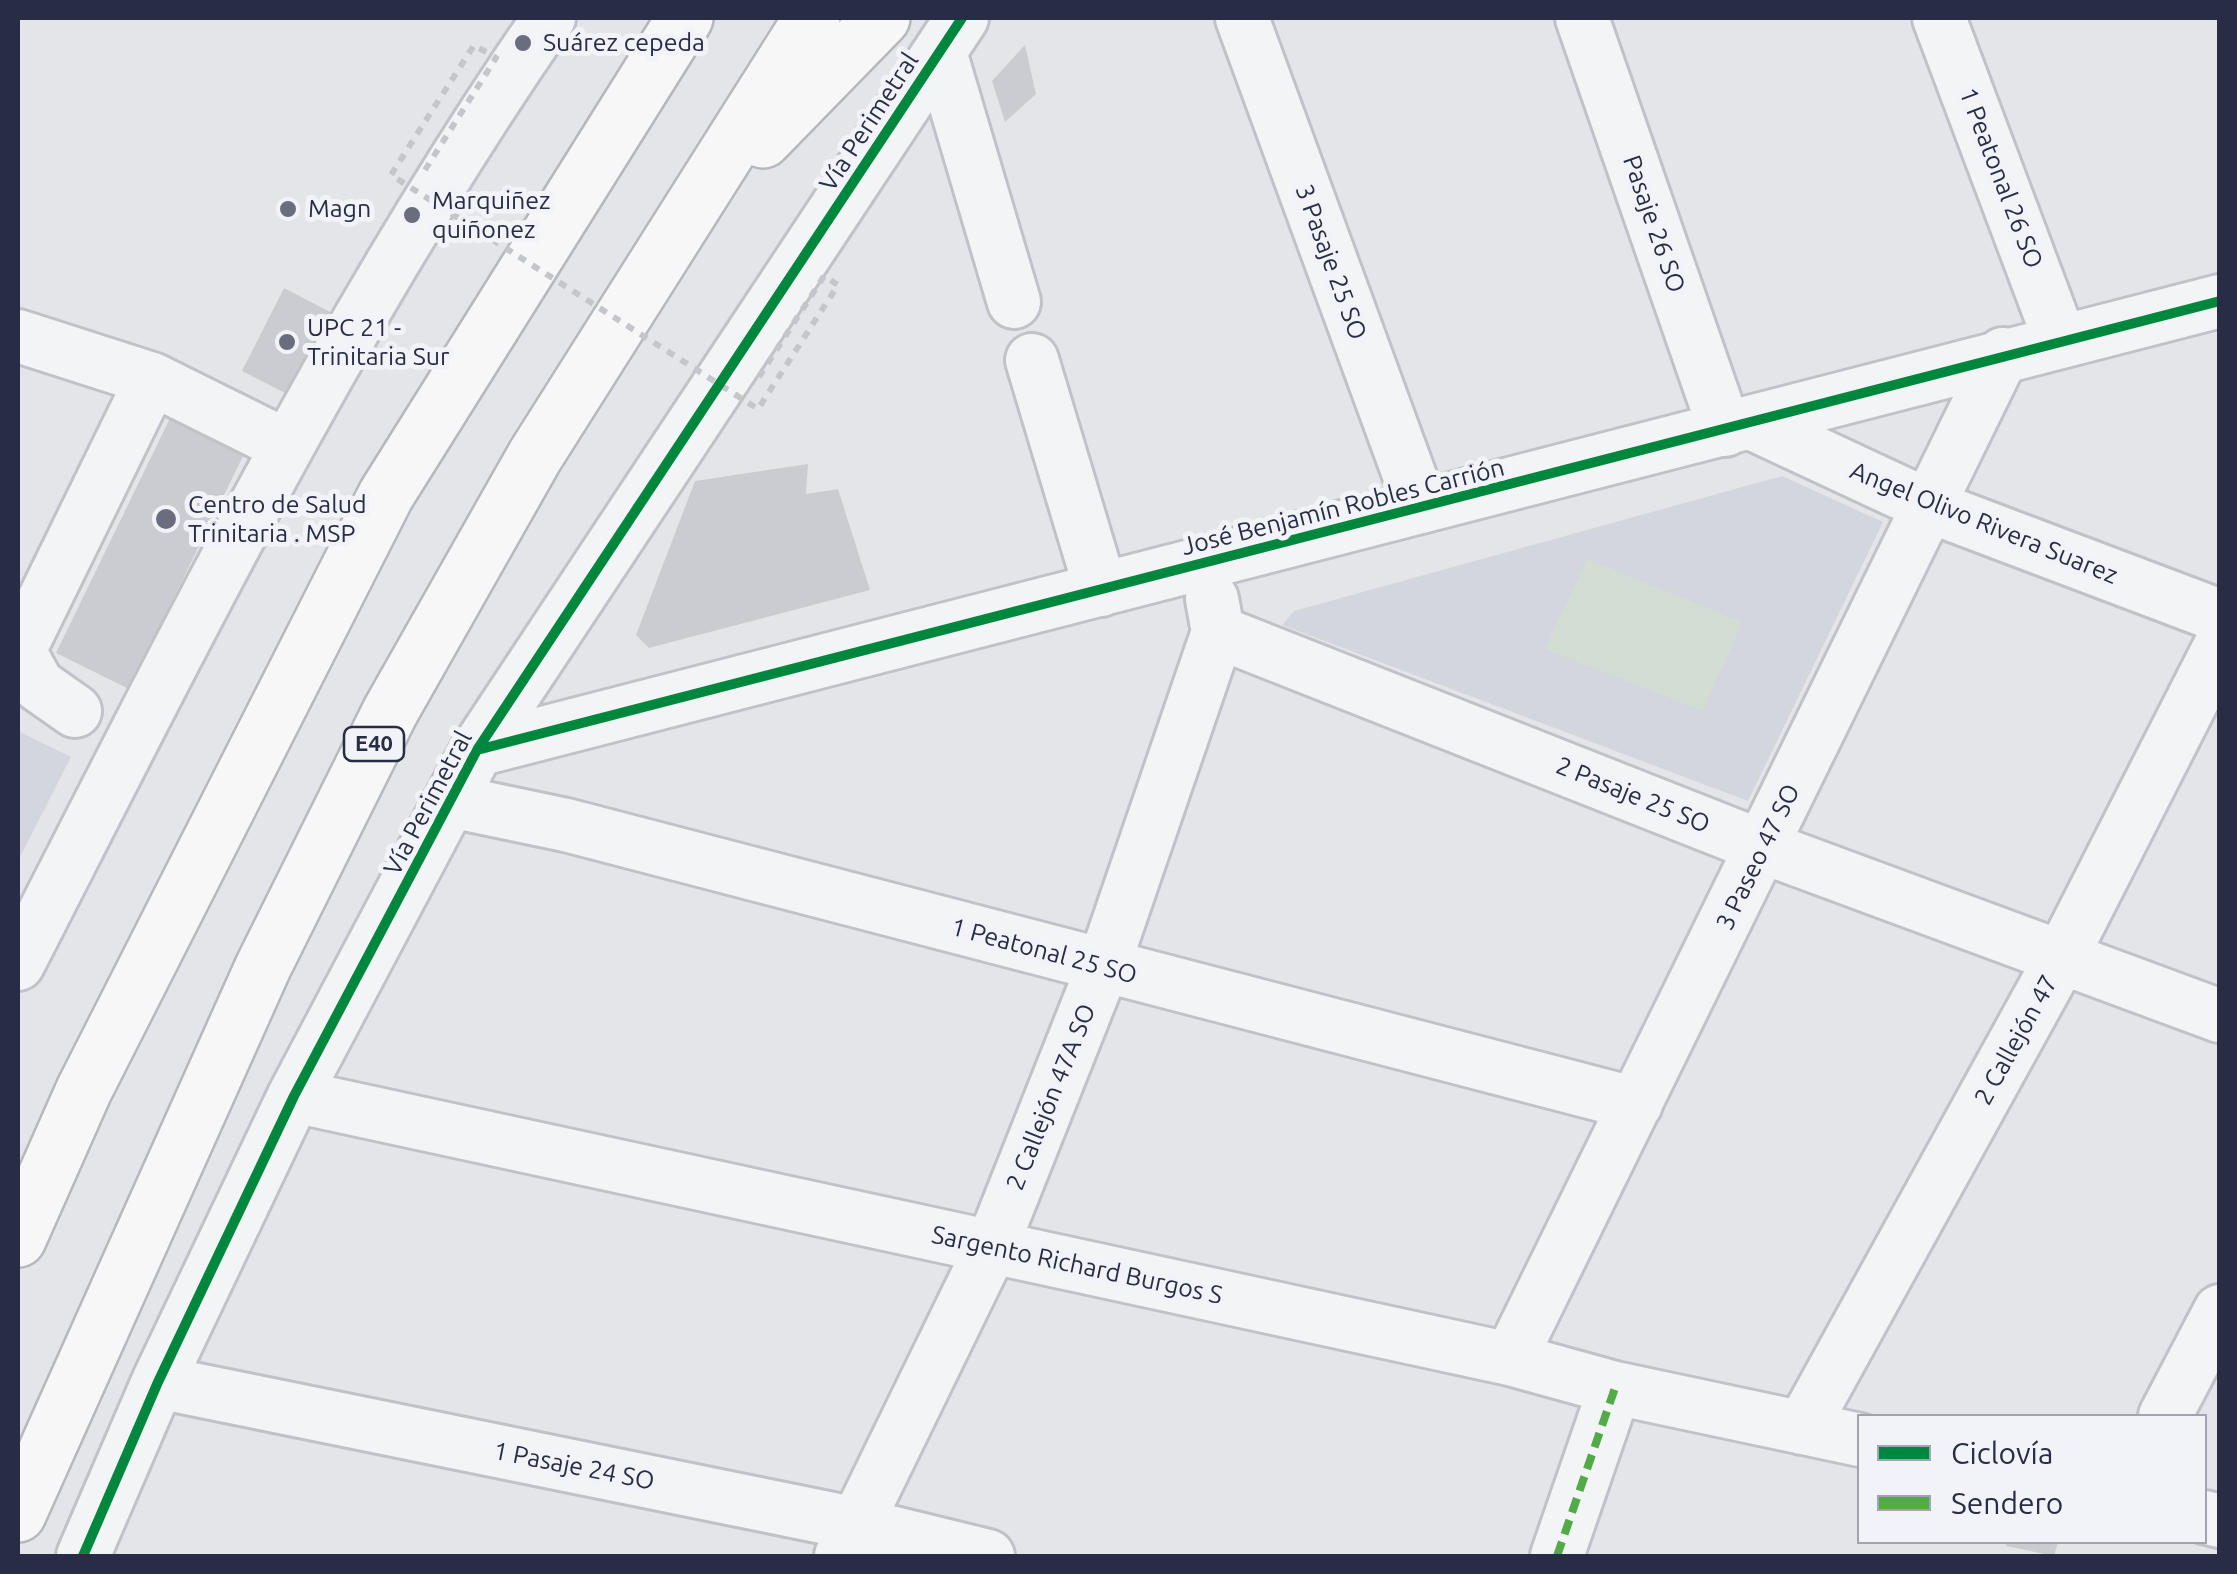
<!DOCTYPE html>
<meta charset="utf-8">
<style>
body{margin:0}
#map{position:relative;width:2237px;height:1574px;overflow:hidden;background:#e4e5e9;font-family:Ubuntu,sans-serif}
canvas{display:block}
.frame{position:absolute;inset:0;border:20px solid #282d45;pointer-events:none}
.legend{position:absolute;left:1857px;top:1414px;width:350px;height:130px;box-sizing:border-box;background:#f2f3f8;border:2px solid #a1a4b0;margin:0;padding:12px 18px;list-style:none;font-size:30px;color:#282d45}
.legend li{display:flex;align-items:center;gap:20px;height:50px}
.legend b{width:50px;border:2px solid #a1a4b0}
</style>
<div id="map">
<canvas width="2237" height="1574"></canvas>
<div class="frame"></div>
<ul class="legend">
<li><b style="height:12px;background:#00873e"></b>Ciclovía</li>
<li><b style="height:12px;background:#53ab47"></b>Sendero</li>
</ul>
</div>
<script>
const c = document.querySelector('canvas').getContext('2d');
c.lineJoin = 'round';
function paint(path, color) { c.fillStyle = color; c.fill(path, 'evenodd'); }
function stroke(path, color, width, dash) { c.strokeStyle = color; c.lineWidth = width; c.lineCap = dash ? 'butt' : 'round'; c.setLineDash(dash || []); c.stroke(path); }
function write(font, color, halo, rows, align = 'center') {
  c.font = font + ' Ubuntu,sans-serif'; c.lineWidth = 10; c.setLineDash([]); c.textBaseline = 'middle'; c.strokeStyle = halo; c.fillStyle = color; for (const [text, x, y, turn = 0] of rows) {
    c.save(); c.translate(x, y); c.rotate((+turn || 0) * Math.PI / 180); c.textAlign = isNaN(turn) ? turn : align; if (halo) c.strokeText(text, 0, 0); c.fillText(text, 0, 0); c.restore();
  }
}
paint(new Path2D(`
 M1782,476L1883,522L1748,801L1282,625L1294,611Z
 M18,731L71,757L18,861Z`), '#d4d6df');
paint(new Path2D(`
 M1587,559L1742,622L1703,711L1545,649Z`), '#d2ddd4');
paint(new Path2D(`
 M1025,45L1036,94L1005,122L992,81Z
 M284,288L332,313L289,395L242,371Z
 M172,414L246,450L129,689L56,653Z
 M808,464L806,494L838,489L870,590L649,648L636,635L695,481Z
 M2007,1542H2058L2054,1556L2006,1546Z`), '#cbccd1');
const minor = new Path2D(`
 M1242,18L1421,507
 M1582,18L1725,430
 M1939,18L2060,340
 M940,52L1014,302
 M18,336L152,379L285,445
 M1032,360L1101,590
 M1751,423L1929,506L2220,616
 M1218,632L1763,847L2220,1016
 M75,711L38,685L19,651L152,379
 M477,750L2220,301
 M451,801L566,825L1636,1104
 M18,964C183,642 343,316 549,18
 M294,1096L1510,1359L1615,1388L1860,1440
 M1510,1359L2003,354
 M158,1382L857,1524L988,1556
 M2165,1416L2220,1311
 M1802,1428L2060,960L2220,646
 M2204,1517L2220,1521
 M83,1556L158,1382L294,1096L477,750L962,18
 M841,1556L992,1246L1103,967L1218,632L1212,599
 M1557,1556L1615,1388`);
const highway = new Path2D(`
 M763,140L882,18
 M18,1239L84,1090L386,495L685,18
 M18,1514L263,967L390,712L535,456L812,18`);
stroke(minor, '#c1c2c7', 58);
stroke(highway, '#b6b8be', 60);
stroke(minor, '#f3f4f6', 52);
stroke(highway, '#f7f7f7', 55);
stroke(new Path2D(`
 M425,170L496,58L474,45L391,175L758,409L838,285L824,276L757,380`), '#c5c6cc', 6, [8, 8]);
stroke(new Path2D(`
 M1557,1556L1615,1388`), '#53ab47', 8, [15, 8]);
stroke(new Path2D(`
 M477,750L2220,301
 M83,1556L158,1382L294,1096L477,750L962,18`), '#00873e', 10);
for (const [x, y, r, color] of [
 [523,43,10,"#6a6d7e"],
 [288,209,10,"#6a6d7e"],
 [412,215,10,"#6a6d7e"],
 [287,342,10,"#6a6d7e"],
 [166,519,12,"#6a6d7e"]
]) { const dot = new Path2D(); dot.arc(x, y, r, 0, 2 * Math.PI); c.fillStyle = color; c.fill(dot); stroke(dot, '#f2f3f8', 4); }
for (const [x, y, w] of [
 [374,744,60]
]) { const box = new Path2D(); box.roundRect(x - w / 2, y - 17, w, 34, 8); c.fillStyle = '#f2f3f8'; c.fill(box); stroke(box, '#282d45', 2.5); }
write('bold 22px', '#282d45', null, [
 ["E40",374,744]
]);
write('25px', '#282d45', '#f2f3f8', [
 ["Suárez cepeda",543,43],
 ["Marquiñez",432,201],
 ["quiñonez",432,230],
 ["Magn",308,209],
 ["UPC 21 -",307,328],
 ["Trinitaria Sur",307,357],
 ["Centro de Salud",188,505],
 ["Trinitaria . MSP",188,534]
], 'left');
write('25px', '#282d45', '#f2f3f8', [
 ["Vía Perimetral",869,122,-57],
 ["1 Peatonal 26 SO",2001,178,69],
 ["Pasaje 26 SO",1654,224,71],
 ["3 Pasaje 25 SO",1331,262,70],
 ["José Benjamín Robles Carrión",1343,507,-14],
 ["Angel Olivo Rivera Suarez",1984,523,22],
 ["2 Pasaje 25 SO",1633,795,22],
 ["Vía Perimetral",428,803,-62],
 ["3 Paseo 47 SO",1758,857,-64],
 ["1 Peatonal 25 SO",1044,951,15],
 ["2 Callejón 47",2016,1040,-61],
 ["2 Callejón 47A SO",1051,1097,-68],
 ["Sargento Richard Burgos S",1077,1265,12],
 ["1 Pasaje 24 SO",574,1466,11]
]);
</script>
